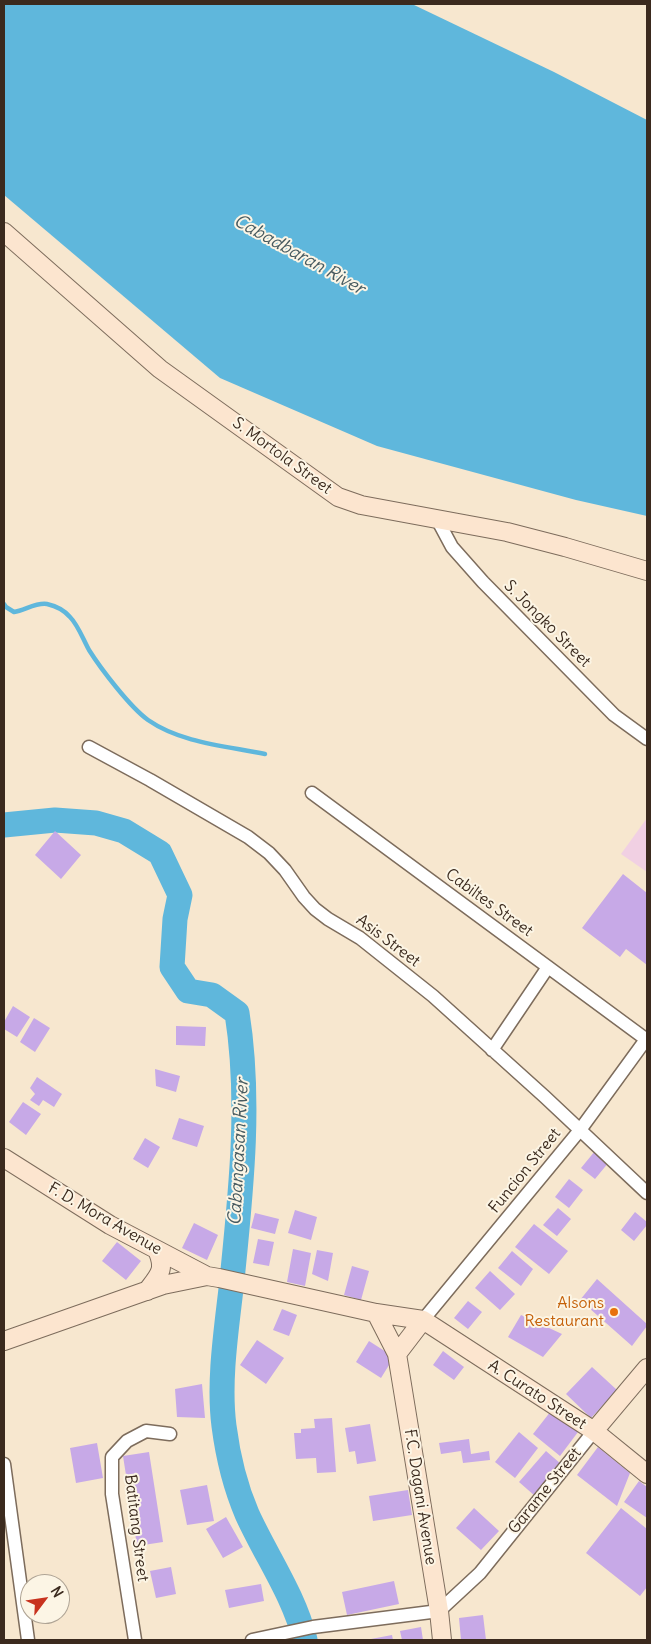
<!DOCTYPE html>
<style>
body{margin:0}
#map{position:relative;width:651px;height:1644px;overflow:hidden;background:#f7e7cf;font-family:Delius,sans-serif}
canvas{display:block}
.frame{position:absolute;inset:0;border:5px solid #3b2a1e;pointer-events:none}
.north{position:absolute;left:20px;top:1574px;width:50px;height:50px;box-sizing:border-box;background:#fcf5e5;border:1px solid #afa495;border-radius:50%;rotate:59deg;font-size:14px;font-weight:700;line-height:20px;text-align:center;color:#3b2a1e}
.north::after{content:'';display:block;margin:auto;width:18px;height:22px;background:#c8321e;clip-path:polygon(50% 0,100% 100%,50% 72%,0 100%)}
</style>
<div id="map">
<canvas width="651" height="1644"></canvas>
<div class="frame"></div>
<div class="north">N</div>
</div>
<script>
const c = document.querySelector('canvas').getContext('2d');
c.lineJoin = 'round';
function paint(path, color) { c.fillStyle = color; c.fill(path, 'evenodd'); }
function stroke(path, color, width, dash) { c.strokeStyle = color; c.lineWidth = width; c.lineCap = dash ? 'butt' : 'round'; c.setLineDash(dash || []); c.stroke(path); }
function write(font, color, halo, rows, align = 'center') {
  c.font = font + ' Delius,sans-serif'; c.lineWidth = 4; c.setLineDash([]); c.textBaseline = 'middle'; c.strokeStyle = halo; c.fillStyle = color; for (const [text, x, y, turn = 0] of rows) {
    c.save(); c.translate(x, y); c.rotate((+turn || 0) * Math.PI / 180); c.textAlign = isNaN(turn) ? turn : align; if (halo) c.strokeText(text, 0, 0); c.fillText(text, 0, 0); c.restore();
  }
}
paint(new Path2D(`
 M647,818V872L621,854Z`), '#f1d0e3');
paint(new Path2D(`
 M4,4H412L554,72L647,120V516L576,500L377,446L220,378L4,195Z`), '#5fb7dc');
stroke(new Path2D(`
 M4,604L6,607L14,612C25,610 37,602 47,604C56,606 64,610 70,617C78,625 83,639 89,650C101,669 130,707 148,720C181,743 226,746 265,754`), '#5fb7dc', 4.5);
stroke(new Path2D(`
 M4,825L55,820L96,823L124,831L160,853L180,895L175,919L172,967L188,991L212,995L237,1013C251,1101 241,1191 232,1280C227,1326 218,1380 224,1426C228,1457 235,1486 247,1514C266,1556 294,1595 305,1640`), '#5fb7dc', 25);
paint(new Path2D(`
 M55,831L81,855L61,879L35,855Z
 M623,874L647,893V965L626,949L620,957L582,928Z
 M13,1006L30,1017L17,1037L4,1029V1022Z
 M34,1018L50,1028L35,1052L20,1042Z
 M176,1026L206,1027L205,1046L176,1045Z
 M155,1069L180,1076L176,1092L156,1086Z
 M37,1077L62,1094L54,1107L43,1100L39,1106L30,1100L35,1094L30,1088Z
 M23,1102L41,1114L26,1135L9,1122Z
 M179,1118L204,1126L197,1147L172,1139Z
 M145,1138L160,1147L148,1168L133,1159Z
 M595,1151L609,1162L595,1179L581,1168Z
 M569,1179L583,1190L569,1208L555,1197Z
 M558,1208L571,1219L557,1236L543,1225Z
 M295,1210L317,1217L311,1240L288,1233Z
 M635,1212L647,1222V1225L634,1241L621,1230Z
 M255,1213L279,1219L275,1234L251,1228Z
 M194,1223L218,1235L207,1260L182,1248Z
 M534,1224L568,1251L549,1274L515,1247Z
 M258,1239L274,1242L269,1266L253,1263Z
 M117,1242L141,1261L126,1280L102,1261Z
 M293,1249L311,1253L305,1286L287,1282Z
 M317,1250L333,1253L328,1281L312,1274Z
 M512,1251L533,1269L521,1286L498,1268Z
 M352,1266L369,1271L361,1300L344,1295Z
 M490,1271L515,1294L500,1310L475,1288Z
 M597,1279L647,1324V1326L632,1346L580,1300Z
 M468,1301L482,1312L468,1329L454,1318Z
 M282,1309L297,1315L289,1336L273,1330Z
 M521,1315L562,1334L543,1357L508,1337Z
 M257,1340L284,1358L266,1384L240,1365Z
 M369,1341L394,1357L381,1378L356,1362Z
 M443,1351L464,1367L454,1380L433,1365Z
 M592,1367L617,1390L591,1418L566,1394Z
 M202,1384L205,1418L177,1417L175,1389Z
 M551,1411L578,1432L560,1456L533,1434Z
 M332,1418L336,1472L317,1473L316,1458L296,1459L294,1433H301V1429L315,1428L314,1419Z
 M370,1424L376,1461L357,1464L355,1451L349,1452L345,1428Z
 M519,1432L538,1448L515,1478L495,1462Z
 M469,1439L471,1454L489,1451L490,1460L463,1463L461,1451L441,1454L439,1443Z
 M97,1443L103,1478L76,1483L70,1448Z
 M598,1447L630,1473L617,1506L577,1475Z
 M546,1451L561,1464L535,1496L519,1482Z
 M149,1452L163,1542L137,1546L123,1456Z
 M639,1481L647,1487V1518L624,1502Z
 M207,1485L214,1521L187,1525L180,1490Z
 M408,1490L412,1515L373,1521L369,1496Z
 M474,1508L499,1531L481,1550L456,1528Z
 M621,1508L647,1529V1587L640,1596L586,1553Z
 M226,1517L243,1547L223,1558L206,1529Z
 M171,1567L176,1594L156,1598L150,1571Z
 M394,1581L399,1604L347,1615L342,1592Z
 M261,1584L264,1601L229,1608L225,1590Z
 M483,1615L486,1640H461L459,1618Z
 M421,1627L423,1640H402L400,1631Z
 M392,1635L393,1640H372L371,1639Z`), '#c7a9e7');
const street = new Path2D(`
 M437,519L452,547L483,582L614,715L647,739
 M89,747L150,780L248,837L269,853L285,870L304,897L315,909L328,919L360,938L433,996L545,1097L647,1193
 M312,793L647,1040
 M492,1050L548,967
 M423,1320L580,1130L647,1038
 M4,1464L28,1640
 M135,1640L112,1494V1457L127,1441L146,1431L170,1434
 M252,1640L313,1627L439,1611L480,1573L594,1431`);
const secondary = new Path2D(`
 M4,232L160,369L338,497L361,505L507,532L565,547L647,571
 M4,1158L110,1225L207,1276
 M147,1291C159,1275 166,1270 157,1250
 M376,1313L397,1354L439,1611L442,1640
 M4,1341L163,1285L207,1276L219,1278L376,1313L423,1320L594,1431L647,1474
 M397,1354L423,1320
 M594,1431L647,1368`);
stroke(street, '#7d6c5c', 15);
stroke(secondary, '#7d6c5c', 20);
stroke(street, '#fff', 12);
stroke(secondary, '#fce5cf', 18);
for (const [x, y, r, color] of [
 [614,1312,5,"#e8710a"]
]) { const dot = new Path2D(); dot.arc(x, y, r, 0, 2 * Math.PI); c.fillStyle = color; c.fill(dot); stroke(dot, '#fcf5e5', 2); }
write('16px', '#3b2a1e', '#fcf5e5', [
 ["S. Mortola Street",282,456,36],
 ["S. Jongko Street",547,624,45],
 ["Cabiltes Street",489,903,36],
 ["Asis Street",388,941,37],
 ["Funcion Street",525,1171,-51],
 ["F. D. Mora Avenue",105,1219,30],
 ["A. Curato Street",537,1395,33],
 ["Garame Street",545,1491,-51],
 ["F.C. Dagani Avenue",420,1497,81],
 ["Batitang Street",136,1528,83]
]);
write('16px', '#c56008', '#fcf5e5', [
 ["Alsons",604,1303],
 ["Restaurant",604,1321]
], 'right');
write('italic 18px', '#485b60', '#fcf5e5', [
 ["Cabadbaran River",299,255,29],
 ["Cabangasan River",239,1152,-87]
]);
</script>
